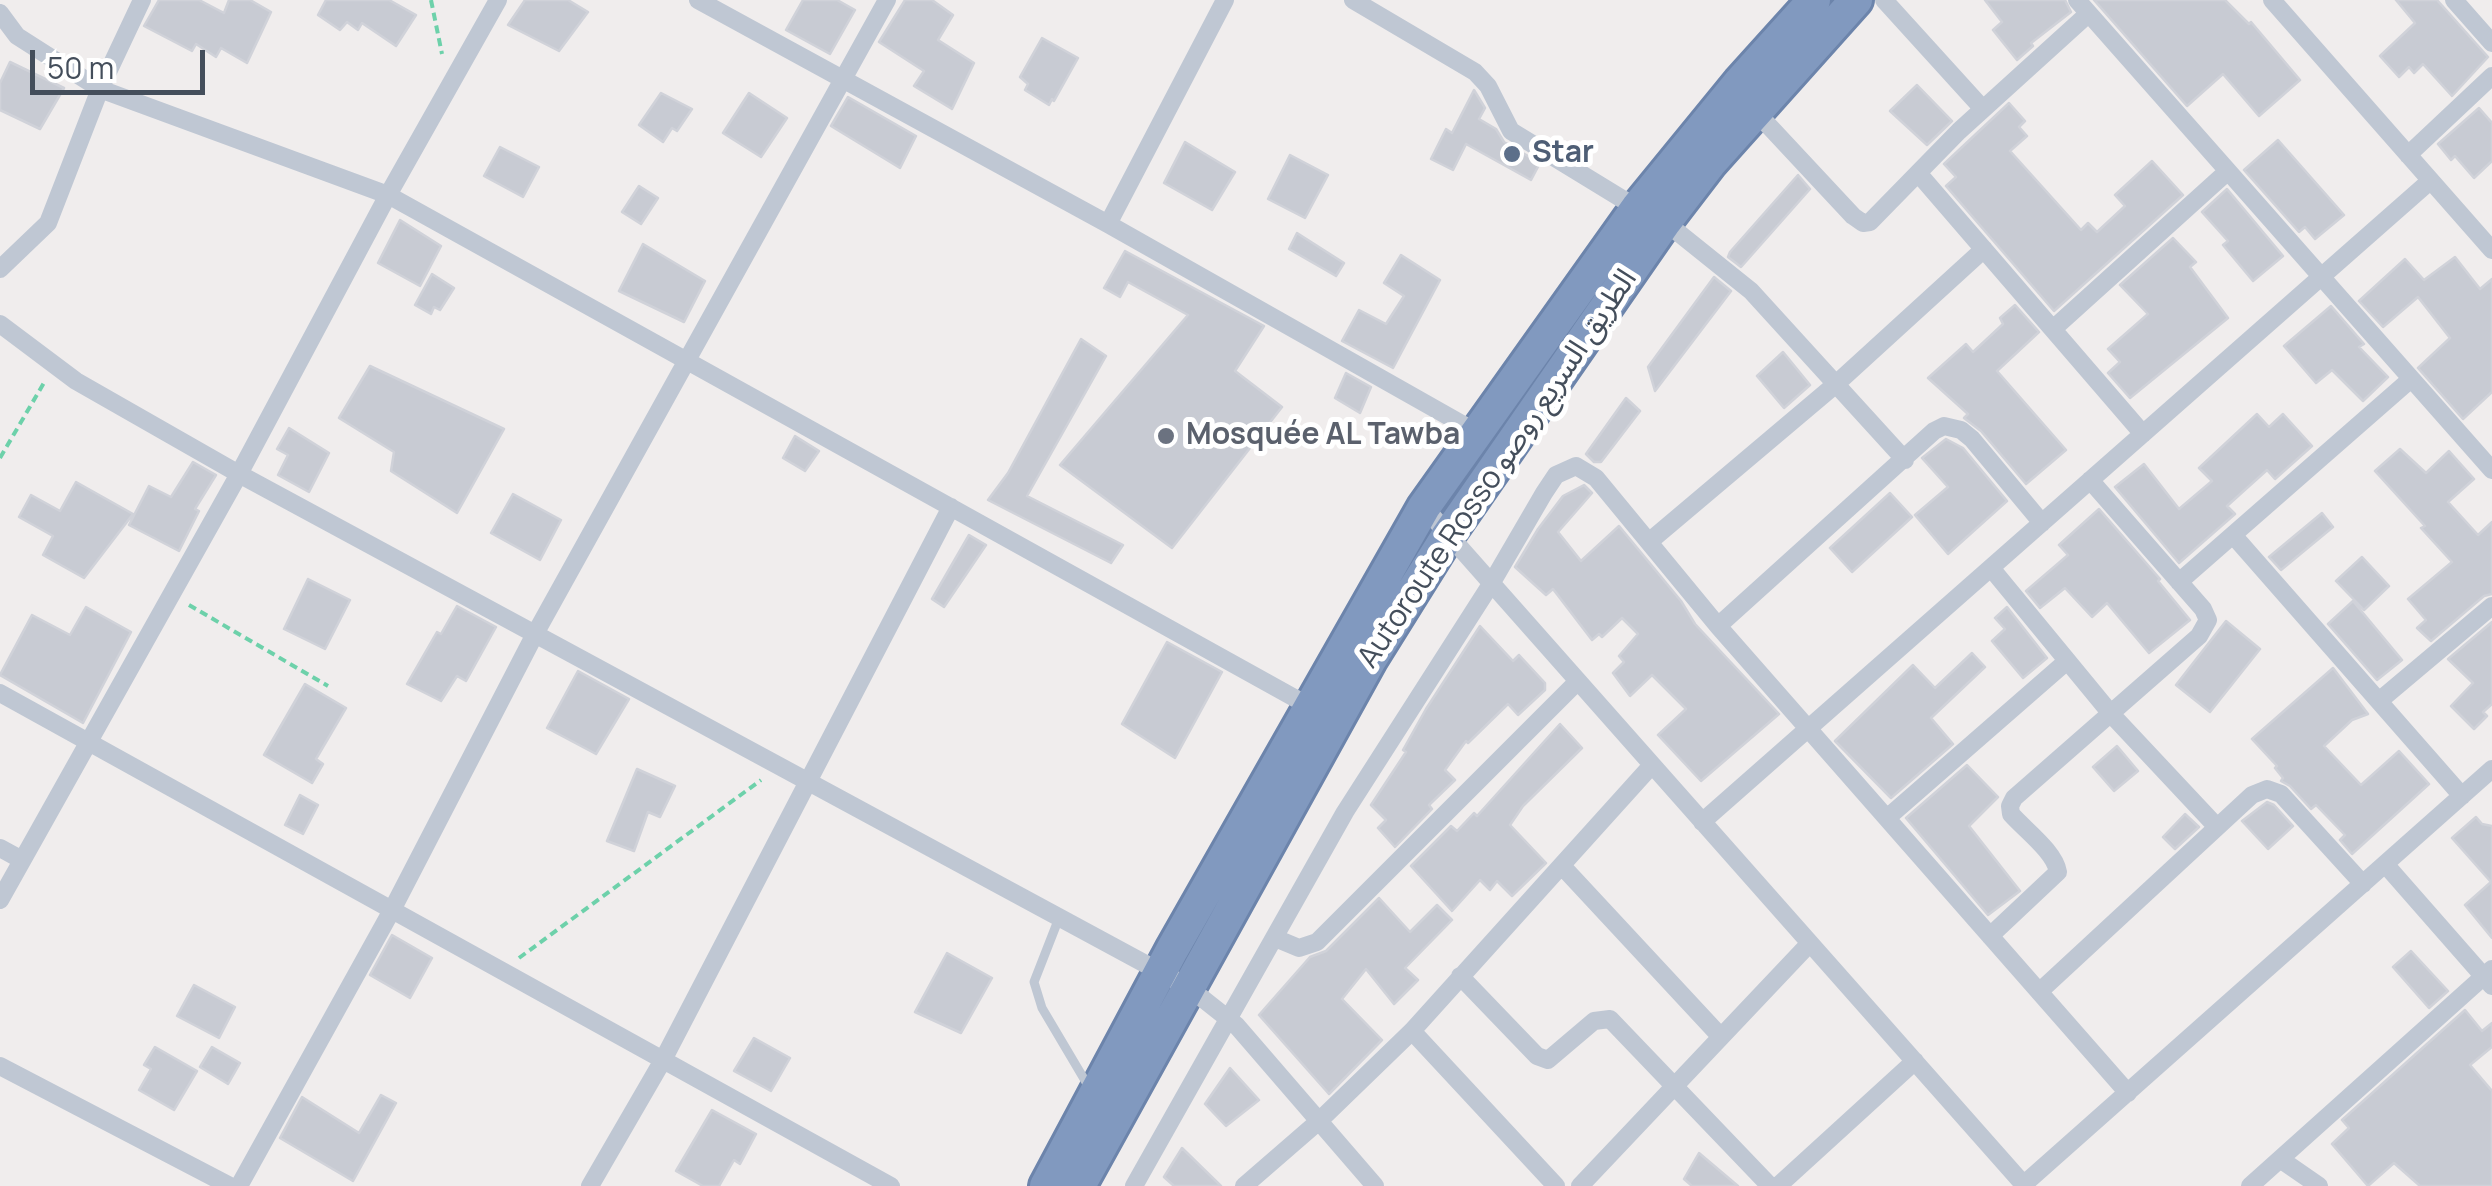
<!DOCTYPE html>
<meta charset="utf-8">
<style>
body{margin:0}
#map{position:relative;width:2492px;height:1186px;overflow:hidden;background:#f0eded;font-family:Manrope,sans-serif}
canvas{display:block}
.scale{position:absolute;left:30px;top:50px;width:175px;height:45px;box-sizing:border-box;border:5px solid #444e5b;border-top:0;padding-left:12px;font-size:30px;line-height:35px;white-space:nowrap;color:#444e5b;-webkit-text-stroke:8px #fff;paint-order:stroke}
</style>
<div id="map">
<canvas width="2492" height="1186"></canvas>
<div class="scale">50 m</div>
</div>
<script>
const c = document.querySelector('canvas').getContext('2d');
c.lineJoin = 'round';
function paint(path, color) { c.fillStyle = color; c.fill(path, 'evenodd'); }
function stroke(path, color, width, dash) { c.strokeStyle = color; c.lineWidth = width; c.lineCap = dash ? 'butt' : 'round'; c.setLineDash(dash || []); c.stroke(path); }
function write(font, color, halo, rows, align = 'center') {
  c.font = font + ' Manrope,"Noto Sans Arabic",sans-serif'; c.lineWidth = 10; c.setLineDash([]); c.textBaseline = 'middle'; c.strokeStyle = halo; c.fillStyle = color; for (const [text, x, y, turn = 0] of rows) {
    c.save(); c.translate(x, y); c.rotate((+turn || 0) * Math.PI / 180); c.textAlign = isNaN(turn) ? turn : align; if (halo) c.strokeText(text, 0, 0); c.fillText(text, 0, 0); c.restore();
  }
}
const building = new Path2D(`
 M159,0H199L224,13L229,0H250L271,12L247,63L221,48L216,57L196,44L192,51L144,26Z
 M326,0H389L416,15L396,46L362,23L358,30L347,22L340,30L318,15Z
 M525,0H568L588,12L559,51L508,25Z
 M803,0H837L855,10L830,54L786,30Z
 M905,0H932L953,15L938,40L974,63L952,109L914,86L924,71L879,42Z
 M1985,0H2065L2071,12L2031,43L2033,46L2017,60L1993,30L2002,22Z
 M2094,0H2225L2249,24L2251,22L2300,80L2259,116L2223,74L2187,106Z
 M2396,0H2437L2488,57L2452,96L2423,64L2414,73L2409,67L2399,77L2380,56L2415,23Z
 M1042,38L1078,58L1054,101L1052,99L1049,105L1025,90L1028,84L1020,77Z
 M10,62L64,88L40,129L0,110V83Z
 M1917,85L1952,121L1927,145L1890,111Z
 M1474,90L1485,108L1479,119L1496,129L1504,142L1540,163L1531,180L1466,144L1453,170L1431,159L1446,129L1452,133Z
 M661,93L692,109L677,131L672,128L663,142L639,125Z
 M749,93L787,118L761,157L723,133Z
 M848,97L916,136L900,168L831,126Z
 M2009,103L2025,121L2019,127L2027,136L2010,151L2081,230L2088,223L2097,232L2125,206L2115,195L2152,161L2183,195L2054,311L1946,186L1956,177L1944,164Z
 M2479,108L2492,123V161L2474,178L2455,156L2451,160L2438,144Z
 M2278,140L2344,215L2315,239L2305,227L2299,232L2244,170Z
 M1185,142L1235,172L1212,210L1164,183Z
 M500,147L539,167L523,197L484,176Z
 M1290,155L1328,175L1305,218L1268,199Z
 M1798,175L1810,189L1741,267L1728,257L1730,252Z
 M639,186L658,198L641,224L622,212Z
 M2227,189L2283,256L2253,281L2223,245L2228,241L2202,212Z
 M400,220L441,246L420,286L378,263Z
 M1297,233L1344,263L1336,276L1289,249Z
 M2173,238L2196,262L2190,267L2228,318L2130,398L2108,373L2120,362L2108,349L2148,314L2120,285Z
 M643,244L705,281L684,322L619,291Z
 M1125,251L1264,326L1235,371L1282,407L1172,548L1060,465L1188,315L1128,282L1120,297L1104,288Z
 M1401,255L1440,280L1393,368L1342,341L1359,310L1386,324L1404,296L1384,283Z
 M2455,257L2480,289L2492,279V392L2463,419L2418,368L2450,338L2418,297L2383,327L2359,301L2405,259L2424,280Z
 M432,274L454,288L440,310L434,307L431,314L415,305Z
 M1714,277L1731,291L1655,391L1648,367Z
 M2015,305L2039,332L1997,371L2066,450L2026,484L1981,431L1964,418L1968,414L1928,378L1966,344L1973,352L2003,324L2000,318Z
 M2331,306L2364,344L2359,347L2388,377L2363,401L2332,370L2316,383L2284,346Z
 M1081,339L1106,356L1027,496L1123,545L1111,563L988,500L1008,473Z
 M1783,352L1810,385L1784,408L1757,376Z
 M370,366L504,429L457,513L391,471L394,452L339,418Z
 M1346,373L1371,387L1360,413L1335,398Z
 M1626,398L1640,411L1601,462H1594L1586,454Z
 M2257,414L2269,427L2283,414L2312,446L2275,479L2267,470L2227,506L2235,514L2179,563L2115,487L2144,464L2179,509L2212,481L2199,468Z
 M289,428L329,453L309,492L278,475L288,455L277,449Z
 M795,436L819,451L805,471L783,458Z
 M1946,439L1963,448L2007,501L1948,554L1915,515L1948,487L1922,458Z
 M2400,449L2426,473L2449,451L2474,479L2448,502L2478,535L2492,522V594L2484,596L2431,641L2417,628L2426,620L2408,599L2452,562L2421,528L2425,526L2375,471Z
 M193,462L216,475L195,509L199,511L179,551L129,525L149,486L171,497Z
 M76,482L133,514L84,578L43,555L53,536L19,517L31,495L60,511Z
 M1584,485L1592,493L1558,532L1581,561L1619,526L1681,601L1695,624L1779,714L1701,781L1658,735L1686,709L1652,675L1630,696L1613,673L1624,662L1619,656L1638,634L1622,618L1602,637L1599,634L1592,640L1553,589L1546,595L1515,567L1538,529L1563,496Z
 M1890,493L1912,517L1852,572L1830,548Z
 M513,494L561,520L540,560L491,533Z
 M2099,509L2160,579L2158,581L2190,620L2149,653L2107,603L2092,617L2065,588L2040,608L2026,591L2068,555L2059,545Z
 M2322,513L2333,527L2281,570L2269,557Z
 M969,535L986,545L944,607L932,599Z
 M2362,557L2389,586L2364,610L2336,581Z
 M308,579L350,600L325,649L284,629Z
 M2353,601L2402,660L2377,680L2328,624Z
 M457,606L496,627L466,681L457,676L441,701L407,684L437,632L441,634Z
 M86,607L131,632L83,723L0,675L32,615L70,635Z
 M2007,607L2047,658L2023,678L1992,641L2005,629L1995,618Z
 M2226,621L2260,649L2210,712L2176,685Z
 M2492,622V704L2483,712L2487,716L2474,729L2451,706L2473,683L2448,659Z
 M1480,626L1513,661L1519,655L1545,683V690L1518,715L1508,704L1468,743L1466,741L1445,770L1455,780L1429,805L1432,809L1395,847L1378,828L1386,820L1371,805L1406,752L1403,750L1426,709Z
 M1167,642L1222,672L1175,758L1122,724Z
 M1972,653L1985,667L1931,718L1953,744L1891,798L1835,741L1913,665L1935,688Z
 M2333,668L2368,714L2352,720L2324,746L2361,785L2399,751L2429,784L2352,854L2340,840L2345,835L2316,805L2311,809L2290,786L2281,781L2283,778L2275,768L2277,766L2252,739Z
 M578,671L629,699L596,754L547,728Z
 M305,684L346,708L316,759L323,764L312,783L264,755Z
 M1560,724L1582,748L1523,806L1510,825L1546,863L1512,896L1497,881L1490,890L1480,880L1452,911L1411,866L1451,826L1457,831L1474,813L1477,816Z
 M2117,746L2138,771L2114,791L2093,767Z
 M1967,765L1998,797L1969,826L2020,891L1988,915L1906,818Z
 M637,769L675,786L660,817L648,812L634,851L607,841Z
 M300,795L318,805L303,834L285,825Z
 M2267,802L2274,805L2293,826L2268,849L2242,821Z
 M2185,814L2199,827L2175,849L2163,837Z
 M2476,817L2482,824L2492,826V938L2465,905L2491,882L2452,838Z
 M1379,898L1410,932L1437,905L1452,920L1405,968L1418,980L1394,1004L1366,969L1342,999L1382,1040L1329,1094L1259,1015L1310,957L1326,951Z
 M392,935L432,958L410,998L370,975Z
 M2411,951L2448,991L2429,1008L2393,967Z
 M947,953L992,978L961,1033L915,1012Z
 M194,985L235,1007L219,1038L177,1016Z
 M2465,1010L2482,1031L2492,1023V1047L2470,1065L2492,1091V1186H2420L2394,1163L2368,1186L2332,1144L2349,1128L2342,1120Z
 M754,1038L790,1058L771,1091L734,1071Z
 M155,1047L197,1071L174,1110L139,1090L151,1069L144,1065Z
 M212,1047L240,1063L228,1084L200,1067Z
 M1230,1068L1259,1100L1226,1126L1205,1104Z
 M381,1095L396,1103L353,1181L280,1138L302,1097L359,1133Z
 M712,1110L756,1134L740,1164L734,1160L719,1186H703L676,1171Z
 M1182,1148L1221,1186H1174L1164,1177Z
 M1699,1153L1738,1186H1692L1684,1179Z`);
paint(building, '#c8cbd3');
stroke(building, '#d0d2d9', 2.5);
const highway = new Path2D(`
 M1046,1186L1172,950L1424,507L1637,208L1740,82L1814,0
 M1079,1186L1370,660L1448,535L1665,222L1711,162L1856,0`);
stroke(highway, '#6c84ab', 38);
stroke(new Path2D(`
 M431,0L442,54
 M0,458L45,381
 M189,605L328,686
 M519,958L761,780`), '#6dd1aa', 4, [8, 5]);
stroke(new Path2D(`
 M1059,918L1034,982L1042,1008L1090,1089`), '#bfc7d3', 9);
stroke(new Path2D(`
 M698,0L1108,224L1476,432
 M1353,0L1475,72L1488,86L1511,131L1637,208
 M1884,0L1983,109
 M2077,0L2492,470
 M2272,0L2492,250
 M2454,0L2492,43
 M0,13L17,36L100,89L388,195L1309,706
 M1755,111L1853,216L1863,223L1870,222L1959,131L2088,14
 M2408,155L2492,76
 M1918,173L2143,434
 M1665,222L1751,291L1905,460
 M1108,224L1225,0
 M0,269L48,223L100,89L142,0
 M0,324L76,381L239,474L1188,987L1236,1025L1375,1186
 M2053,329L2228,171
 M1424,507L2025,1186
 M2233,535L2462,796
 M1650,541L1836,384L1984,249
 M1991,568L2112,715L2217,827
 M2179,582L2411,379
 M1718,626L1934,431L1944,426L1961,430L1972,439L2042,523
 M0,693L891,1186
 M2379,701L2492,606
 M1887,818L2067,661
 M1702,822L2430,181
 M0,848L22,860
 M2385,864L2492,986
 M1562,866L1721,1037
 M0,900L239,474L388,195L498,0
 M1990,936L2058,872C2055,852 2025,830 2011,814L2010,806L2014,798L2199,636L2208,620L2203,609L2090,480
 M1275,938L1299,948L1317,942L1578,681
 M1460,976L1537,1056L1548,1060L1594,1021L1610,1019L1770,1186
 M2039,992L2252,795L2267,789L2281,794L2363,884
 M1412,1031L1556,1186
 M0,1066L230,1186
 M2280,1159L2319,1186
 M239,1186L392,910L535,634L887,0
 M590,1186L663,1060L951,507
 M1134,1186L1345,812L1491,584L1544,493L1556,475L1576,466L1596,478L1718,626L2128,1093
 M1244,1186L1319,1121L1412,1031L1652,765
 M1580,1186L1810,943
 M1778,1186L1915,1061
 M2022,1186L2492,769
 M2250,1186L2492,969`), '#bfc7d3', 18);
stroke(highway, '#8199bf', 32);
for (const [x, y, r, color] of [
 [1512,154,10,"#5c6f8a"],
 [1166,436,10,"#6b7280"]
]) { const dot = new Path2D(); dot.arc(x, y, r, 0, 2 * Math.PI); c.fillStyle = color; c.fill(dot); stroke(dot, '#fff', 4); }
write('bold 30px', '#4e5e75', '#fff', [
 ["Star",1532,154]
], 'left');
write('bold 30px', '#5b616d', '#fff', [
 ["Mosquée AL Tawba",1186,436]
], 'left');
write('30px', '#444e5b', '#fff', [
 ["Autoroute Rosso الطريق السريع روصو",1498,469,-56]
]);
</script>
